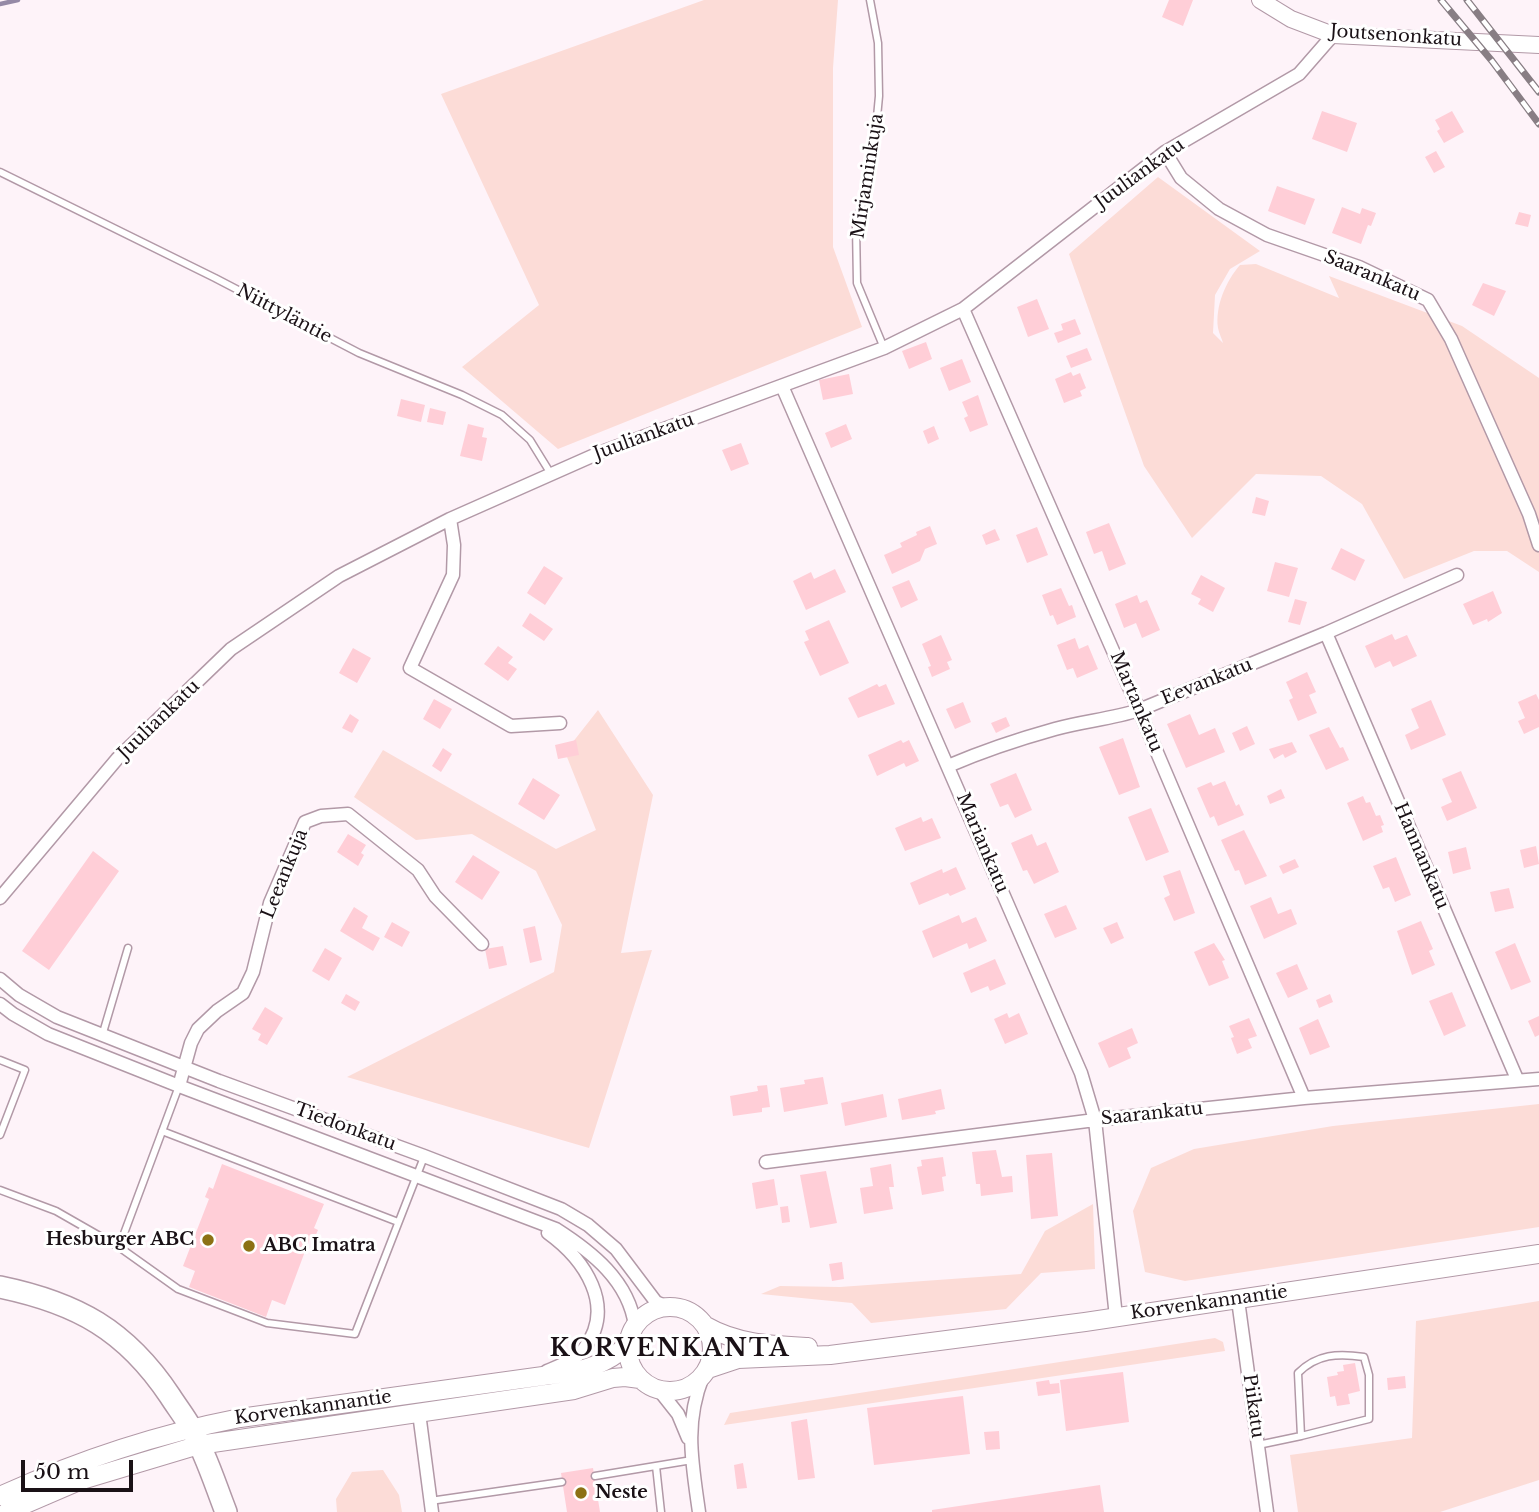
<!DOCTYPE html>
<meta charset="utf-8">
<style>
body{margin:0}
#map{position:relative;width:1539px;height:1512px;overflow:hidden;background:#fef3f9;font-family:"Libre Baskerville",serif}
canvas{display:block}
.scale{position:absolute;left:21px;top:1460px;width:112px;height:32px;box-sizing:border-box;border:4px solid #1a1116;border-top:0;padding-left:9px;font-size:21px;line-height:24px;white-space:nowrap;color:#1a1116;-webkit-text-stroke:5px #fff;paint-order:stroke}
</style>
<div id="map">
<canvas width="1539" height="1512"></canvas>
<div class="scale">50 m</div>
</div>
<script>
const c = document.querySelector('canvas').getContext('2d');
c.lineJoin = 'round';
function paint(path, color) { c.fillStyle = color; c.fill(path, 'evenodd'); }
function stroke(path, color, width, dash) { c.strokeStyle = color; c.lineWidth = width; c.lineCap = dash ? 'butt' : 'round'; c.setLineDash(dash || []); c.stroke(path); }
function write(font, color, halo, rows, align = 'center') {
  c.font = font + ' "Libre Baskerville",serif'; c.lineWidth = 6; c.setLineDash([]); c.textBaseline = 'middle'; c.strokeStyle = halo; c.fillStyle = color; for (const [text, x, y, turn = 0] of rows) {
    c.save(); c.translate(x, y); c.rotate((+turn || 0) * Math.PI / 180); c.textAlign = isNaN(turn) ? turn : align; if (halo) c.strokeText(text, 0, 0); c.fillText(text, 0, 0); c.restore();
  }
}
paint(new Path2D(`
 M704,0H838L833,68V247L862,327L558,449L462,367L539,305L441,94Z
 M1158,177L1260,251L1230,269L1215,295L1213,333L1223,343C1222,339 1219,333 1218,328C1215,306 1226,281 1240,265L1256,264L1339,298L1329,276L1462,326L1539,378V572L1507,551H1474L1404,579L1362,504L1321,476L1256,474L1192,538L1144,466L1069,254Z
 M598,710L653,795L621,953L652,950L589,1148L347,1077L554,972L562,925L536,871L472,834L416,840L354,797L383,750L556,849L596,830L565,752Z
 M1539,1104V1227L1185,1281L1145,1272L1133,1211L1151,1168L1194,1149L1333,1126Z
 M1093,1204L1095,1269L1041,1273L1006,1309L871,1323L852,1303L761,1294L780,1286L840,1287L1021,1274L1045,1231Z
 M1539,1301V1480L1440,1512H1298L1290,1455L1412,1438L1416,1321Z
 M1215,1338L1223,1342L1225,1351L724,1425L730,1413Z
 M383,1470L399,1495L402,1512H337L336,1499L352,1472Z`), '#fcdcd7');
stroke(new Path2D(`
 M0,4L18,0`), '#9589a6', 4.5);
paint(new Path2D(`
 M1169,0H1193L1183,26L1162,17Z
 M1322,111L1357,123L1347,152L1312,139Z
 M1452,111L1464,132L1444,143L1437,131L1440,129L1435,120Z
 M1436,151L1445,167L1434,173L1425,157Z
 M1277,186L1315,199L1305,225L1268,211Z
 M1342,207L1360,214L1362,208L1376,213L1371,226L1368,225L1361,244L1332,233Z
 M1519,212L1531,215L1528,227L1515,224Z
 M1483,283L1506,291L1494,316L1472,305Z
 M1037,299L1049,329L1028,337L1017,307Z
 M1075,319L1081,334L1058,343L1054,333L1063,330L1061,324Z
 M926,342L932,359L909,369L902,351Z
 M1087,348L1092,360L1071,368L1066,356Z
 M962,359L971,382L949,391L940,368Z
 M1071,372L1073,376L1080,373L1086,388L1080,391L1082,396L1064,403L1055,379Z
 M849,374L853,394L823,400L819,380Z
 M978,395L988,425L970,432L964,418L968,416L962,402Z
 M401,399L425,405L421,422L397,416Z
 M430,408L446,412L443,425L427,422Z
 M468,424L484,428L482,437L487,438L482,461L460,456Z
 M846,424L852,439L831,448L825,433Z
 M934,426L939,439L928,444L923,431Z
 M741,443L749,464L731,471L722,450Z
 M1256,497L1269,501L1265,516L1252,513Z
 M1109,523L1126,564L1109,571L1102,551L1094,554L1086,532Z
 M930,526L937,544L925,549L920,561L892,574L884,555L902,547L900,543L917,535L916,532Z
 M1037,527L1048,555L1027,563L1016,535Z
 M995,529L1000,540L986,545L982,535Z
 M1341,548L1365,560L1355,581L1331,569Z
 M1275,562L1298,568L1289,597L1267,591Z
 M544,566L563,578L545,605L527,593Z
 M835,569L846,592L806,610L793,581L811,572L814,579Z
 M1201,575L1225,588L1213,612L1198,604L1201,599L1191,594Z
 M909,580L918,600L901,608L892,587Z
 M1061,588L1069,606L1072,605L1076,617L1057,625L1053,615L1050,616L1042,595Z
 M1493,591L1502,613L1488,622L1487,619L1473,625L1463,604Z
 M1137,595L1140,603L1147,600L1160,630L1142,638L1136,623L1124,628L1115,604Z
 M1295,599L1307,602L1300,625L1288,622Z
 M530,613L553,629L544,641L522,626Z
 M829,620L849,663L820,676L804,642L809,640L805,631Z
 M1392,634L1395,640L1407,635L1417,656L1393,667L1390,661L1375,668L1365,646Z
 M941,635L952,660L947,662L950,669L932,677L928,667L931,666L922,644Z
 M1075,638L1079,649L1088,645L1098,669L1077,678L1073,668L1067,670L1057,645Z
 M498,646L513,657L508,663L517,669L508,681L484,664Z
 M353,648L371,658L357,683L339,673Z
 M1307,672L1316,692L1309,695L1317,713L1298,721L1289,700L1293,698L1286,682Z
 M877,684L879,687L886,684L895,704L858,718L848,698Z
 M1536,694L1539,700V727L1524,734L1518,721L1525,718L1518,702Z
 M434,699L452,709L440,729L423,719Z
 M1431,700L1446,735L1411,750L1405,735L1419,728L1411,709Z
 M963,702L971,722L955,729L946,709Z
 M350,714L359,720L352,733L342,728Z
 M1190,714L1199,735L1215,728L1225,752L1186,768L1167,724Z
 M1006,717L1010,726L996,733L991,723Z
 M1247,726L1255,744L1240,751L1232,733Z
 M1329,727L1340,748L1343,747L1349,760L1326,770L1309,735Z
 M1123,738L1140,787L1119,795L1099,747Z
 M576,740L579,755L558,759L555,745Z
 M901,740L903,743L909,740L919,761L906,767L904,763L877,776L868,755Z
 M1292,742L1297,752L1285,758L1283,754L1274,759L1269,749Z
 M443,748L452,754L441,772L432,766Z
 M1461,771L1477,808L1447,821L1441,807L1452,802L1442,779Z
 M1016,773L1032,810L1015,818L1008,804L1000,807L990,784Z
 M533,778L560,795L544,820L518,804Z
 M1225,781L1236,806L1239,804L1244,815L1218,826L1214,816L1210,818L1197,788L1211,782L1213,786Z
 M1281,789L1285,798L1270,804L1267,796Z
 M1363,796L1366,803L1370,802L1376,816L1380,815L1384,825L1381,826L1383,832L1363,841L1347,803Z
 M1151,808L1169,852L1146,861L1128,817Z
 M921,817L923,822L932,818L941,838L905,851L895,828Z
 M1244,830L1267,876L1245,885L1239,870L1235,871L1221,840Z
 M348,834L366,845L361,853L364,855L358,866L337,852Z
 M1032,834L1037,846L1046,842L1059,872L1034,884L1027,870L1023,871L1011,843Z
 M1536,846L1539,864L1524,868L1520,850Z
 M1466,847L1471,869L1453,874L1448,852Z
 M93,851L119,871L49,970L22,951Z
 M473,855L500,872L482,900L455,882Z
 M1396,857L1411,895L1395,902L1389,887L1383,889L1373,866Z
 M1295,859L1299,867L1283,874L1279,866Z
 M956,867L966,889L950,896L948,893L919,905L910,883L942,869L943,873Z
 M1180,870L1195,913L1174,921L1164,898L1170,895L1163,876Z
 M1509,888L1514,908L1495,912L1490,892Z
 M1271,897L1278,914L1291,909L1297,924L1264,939L1250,906Z
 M1066,905L1077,929L1055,938L1044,914Z
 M354,907L368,916L362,928L380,938L373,951L340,931Z
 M959,915L962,923L976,917L987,941L969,949L967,943L933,958L922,931Z
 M1421,921L1433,949L1429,951L1435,965L1412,975L1397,931Z
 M392,922L410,932L402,947L384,937Z
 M1117,922L1124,938L1111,944L1103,928Z
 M535,926L542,960L530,963L523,929Z
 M1214,943L1225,960L1222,961L1229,978L1209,986L1194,952Z
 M1515,943L1531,982L1511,990L1495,952Z
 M503,946L507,965L489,969L485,949Z
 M325,948L342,958L329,981L312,971Z
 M995,959L1006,984L990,991L988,986L971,993L963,973Z
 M1297,964L1308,989L1288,998L1276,973Z
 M1452,992L1466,1026L1444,1036L1429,1001Z
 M346,994L360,1002L355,1011L341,1003Z
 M1330,994L1333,1002L1319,1008L1316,1000Z
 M265,1007L283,1018L267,1045L258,1040L261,1034L252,1029Z
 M1007,1013L1009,1018L1019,1013L1028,1034L1005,1044L994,1019Z
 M1539,1016V1035L1535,1037L1528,1021Z
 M1249,1018L1257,1036L1248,1039L1252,1048L1237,1054L1231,1038L1234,1037L1229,1026Z
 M1318,1019L1330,1047L1310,1055L1299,1028Z
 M1132,1028L1138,1043L1127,1048L1131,1058L1109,1068L1098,1043Z
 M823,1077L828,1104L784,1112L780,1088L805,1084L804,1080Z
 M767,1085L770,1107L762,1108V1112L733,1116L730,1096L758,1091L757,1086Z
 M941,1089L945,1109L935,1111L936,1114L902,1120L898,1099Z
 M883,1094L887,1117L845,1126L841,1103Z
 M996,1150L1002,1177L1012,1176L1013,1192L981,1196L980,1184H976L972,1152Z
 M1052,1153L1058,1216L1031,1219L1026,1155Z
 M943,1157L946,1176L942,1177L944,1191L922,1195L917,1167L922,1166L921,1160Z
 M222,1164L324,1204L314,1228L318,1230L314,1239L310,1238L285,1305L272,1300L266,1317L189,1287L195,1271L183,1266L209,1199L205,1197L209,1187L213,1189Z
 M891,1164L894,1187H889L893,1209L864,1214L860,1188L873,1186L870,1168Z
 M826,1171L837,1223L810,1228L800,1175Z
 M774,1179L778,1205L756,1209L752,1183Z
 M788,1206L790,1222L782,1223L780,1207Z
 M842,1262L844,1279L832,1281L829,1264Z
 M1355,1363L1360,1391L1348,1394L1350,1404L1337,1406L1335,1396L1330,1397L1327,1377L1338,1375L1337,1372L1344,1371L1343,1365Z
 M1123,1372L1129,1422L1066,1431L1060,1380Z
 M1405,1376L1406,1388L1388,1390L1387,1378Z
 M1049,1380L1050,1384L1059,1383L1060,1393L1038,1396L1036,1382Z
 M963,1396L970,1454L874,1465L867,1408Z
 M807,1419L815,1478L798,1480L791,1422Z
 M999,1431L1000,1449L986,1450L984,1432Z
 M743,1463L747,1488L737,1489L734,1465Z
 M593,1468L600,1512H567L561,1473Z
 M1100,1485L1104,1512H932V1510Z`), '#ffced7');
const service = new Path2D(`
 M870,0L878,43L879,96L873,160L856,226L857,283L884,348
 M0,172L215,278L359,353L462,395L502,415L530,440L551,474
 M102,1036L128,948
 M0,1060L25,1070L0,1135
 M162,1131L398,1222
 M0,1190L56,1211L119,1247L178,1289L267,1323L355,1334L424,1157
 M119,1247L179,1086
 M1258,1445L1301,1436L1298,1373C1317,1354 1338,1353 1364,1357L1369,1375V1419L1301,1436
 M656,1466L661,1512
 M595,1476L692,1460
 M430,1501L562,1482`);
const minor = new Path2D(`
 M1165,152L1181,178L1219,209L1267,235L1359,267L1428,300L1451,339L1529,514L1539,545
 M963,309L1139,710L1304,1098
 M782,386L1081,1073L1095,1120L1116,1317
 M450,519L454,545L453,575L410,668L511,726L560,723
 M1326,633L1517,1079
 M948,766C983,751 1019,739 1055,729C1083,721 1112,719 1139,710L1326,633L1457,575
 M0,898L117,759L231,649L339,576L450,519L599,453L884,348L963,309L1165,152L1299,74L1333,35
 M0,979L19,995L57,1017L219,1081L424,1156L561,1209L588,1225L616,1249L656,1302L667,1307
 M0,1004L13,1014L48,1034L179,1086L556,1229C592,1252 629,1281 635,1326
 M179,1086L191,1043L198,1029L217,1011L243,993L253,972L270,903L305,822L321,816L348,814L418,870L435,896L482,944
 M766,1162L1095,1120L1304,1098L1539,1079
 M1238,1300L1267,1512
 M547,1371C559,1366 576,1360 584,1349C617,1306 584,1259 548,1233
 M659,1390L678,1414L688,1438
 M419,1413L432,1512
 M699,1512C692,1462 684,1424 703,1376`);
const tertiary = new Path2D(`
 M1260,0L1291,19L1333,35L1539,45`);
const secondary = new Path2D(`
 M628 1349a42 42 0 1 1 84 0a42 42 0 1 1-84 0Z
 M706,1326C737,1344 772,1345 808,1347
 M708,1369L738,1359L830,1355L939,1341L1085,1322L1539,1254
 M0,1496C76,1461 158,1434 240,1418L572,1372C593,1367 615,1360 629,1342
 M7,1512L79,1481L199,1445L574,1390L613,1378L625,1377L640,1379`);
const trunk = new Path2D(`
 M0,1287C77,1303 126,1330 170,1396C177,1407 185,1417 191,1428C206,1454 215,1484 226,1512`);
stroke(service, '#b299a7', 9);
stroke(minor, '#b299a7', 15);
stroke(tertiary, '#b299a7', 18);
stroke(secondary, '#b299a7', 20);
stroke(trunk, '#b299a7', 24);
stroke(service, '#fff', 6);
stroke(minor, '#fff', 12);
stroke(tertiary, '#fff', 16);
stroke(secondary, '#fff', 18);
stroke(trunk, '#fff', 21);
const rail = new Path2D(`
 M1441,0L1492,61L1539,124
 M1467,0L1539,92`);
stroke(rail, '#887e84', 7);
stroke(rail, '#fff', 4.5, [13]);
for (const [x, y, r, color] of [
 [208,1240,7,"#8c7114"],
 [249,1246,7,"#8c7114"],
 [581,1493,7,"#8c7114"]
]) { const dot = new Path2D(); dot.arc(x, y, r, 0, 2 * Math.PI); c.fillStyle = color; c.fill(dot); stroke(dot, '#fff', 2.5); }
write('18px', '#1a1116', '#fff', [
 ["Joutsenonkatu",1396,36,4],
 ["Juuliankatu",1140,174,-36],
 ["Mirjaminkuja",868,176,-81],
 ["Saarankatu",1372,276,23],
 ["Niittyläntie",284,314,28],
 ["Juuliankatu",644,437,-20],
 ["Eevankatu",1207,682,-22],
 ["Martankatu",1136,702,67],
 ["Juuliankatu",159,720,-44],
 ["Mariankatu",982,843,67],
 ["Hannankatu",1421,856,67],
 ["Leeankuja",285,874,-68],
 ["Saarankatu",1152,1114,-6],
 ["Tiedonkatu",345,1127,20],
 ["Korvenkannantie",1209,1303,-8],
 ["Piikatu",1253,1406,82],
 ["Korvenkannantie",313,1408,-8]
]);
write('bold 18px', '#1a1116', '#fff', [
 ["Hesburger ABC",194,1240,"right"],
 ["ABC Imatra",263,1246],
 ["Neste",595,1493]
], 'left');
c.letterSpacing = '2px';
write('bold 24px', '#1a1116', '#fff', [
 ["KORVENKANTA",670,1349]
]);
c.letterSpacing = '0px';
</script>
